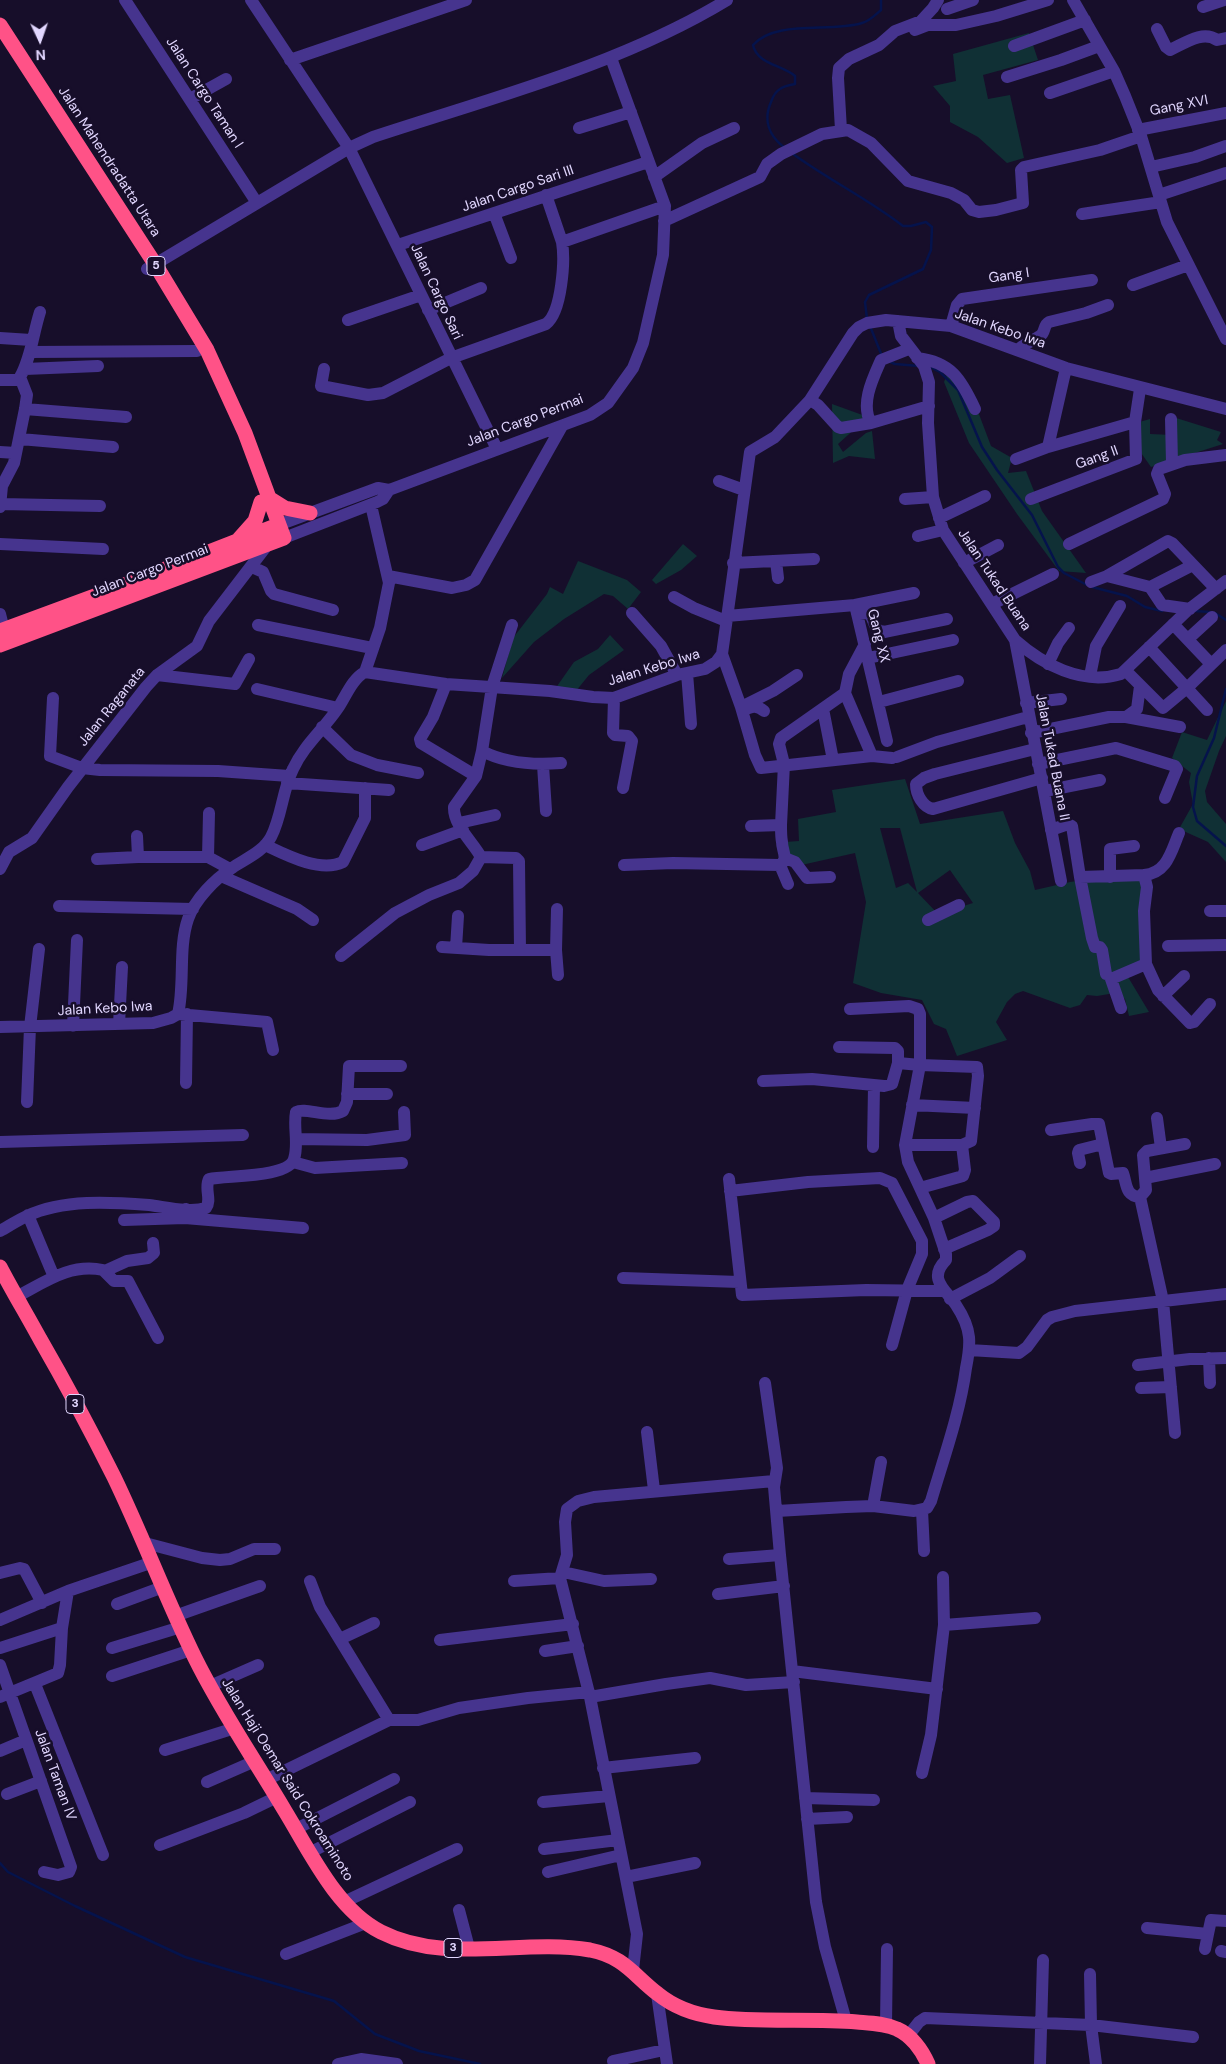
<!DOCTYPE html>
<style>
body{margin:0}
#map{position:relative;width:1226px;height:2064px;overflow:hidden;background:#170e2a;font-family:"DM Sans",sans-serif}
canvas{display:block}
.north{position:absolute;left:15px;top:15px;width:50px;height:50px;-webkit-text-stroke:4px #170e2a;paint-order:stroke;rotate:177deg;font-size:14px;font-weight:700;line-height:20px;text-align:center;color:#e2d7ff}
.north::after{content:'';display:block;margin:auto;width:18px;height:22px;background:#e2d7ff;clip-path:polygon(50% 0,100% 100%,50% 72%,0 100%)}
</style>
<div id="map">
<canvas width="1226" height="2064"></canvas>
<div class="north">N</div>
</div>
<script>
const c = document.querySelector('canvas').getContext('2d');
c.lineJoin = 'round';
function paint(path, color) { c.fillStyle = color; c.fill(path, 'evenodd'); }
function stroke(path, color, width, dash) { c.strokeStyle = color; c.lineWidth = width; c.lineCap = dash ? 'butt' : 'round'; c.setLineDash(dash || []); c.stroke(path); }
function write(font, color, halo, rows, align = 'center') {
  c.font = font + ' "DM Sans",sans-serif'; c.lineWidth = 5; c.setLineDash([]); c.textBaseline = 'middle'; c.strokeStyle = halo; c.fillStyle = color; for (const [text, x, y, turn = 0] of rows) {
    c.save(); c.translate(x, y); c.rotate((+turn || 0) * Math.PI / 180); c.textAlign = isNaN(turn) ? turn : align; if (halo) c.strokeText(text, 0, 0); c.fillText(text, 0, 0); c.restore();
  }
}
paint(new Path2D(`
 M1029,33L1038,60L983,75L988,99L1010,95L1024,158L1007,163L978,137L950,122V106L933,86L956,81L953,54Z
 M948,372L977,409L991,446L1012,458L1008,473L1026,471L1042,511L1086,573L1059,571L1017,514L969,443L944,382Z
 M832,404L868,417L838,444L843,452L866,433L872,431L875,459L849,456L833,463Z
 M1173,417L1221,432L1217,440L1223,444L1151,467L1139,450L1136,423L1150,419V434L1173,435Z
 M683,544L697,556L681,570L656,584L652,580Z
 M578,561L627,580L641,592L628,609L613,596L604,594L564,619L534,642L502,678L513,638L547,594L550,587L563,594Z
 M610,635L624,650L589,675L576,691L555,689L574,662L598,649Z
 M1226,701V736L1219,751L1205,791L1207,802L1226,824V862L1208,842L1179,829L1193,804L1189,782L1191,773L1172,758L1182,732L1207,740Z
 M905,779L920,824L1003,811L1015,843L1030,871L1035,890L1070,882L1146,872L1147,965L1125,972L1149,1012L1129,1016L1125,999L1115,993L1097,996L1087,995L1080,1005L1070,1008L1023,991L1015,994L1007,1002L996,1022L1007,1040L957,1056L946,1029L934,1024L922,1000L881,993L853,983L866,902L855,853L797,866H782L785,842L799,841L798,819L836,812L832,790ZM880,828H900L917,892L908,883L896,888ZM950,870L973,903L938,914L918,893Z`), '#103035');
stroke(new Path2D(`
 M785,148C769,136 763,120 771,102C773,96 775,92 780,89C784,86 790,85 795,84V76C782,65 757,64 753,45C776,19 830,33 862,23C870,21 875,15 881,10V0
 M793,154C829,180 868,199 903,226H911L926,222L932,227L931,250L923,269L869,295L865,302L867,319
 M870,326L882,356
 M888,361L895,364L919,366
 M932,368L940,372L958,390L982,447L997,470L1032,515L1058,567L1064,573L1087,585
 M1092,587L1127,596L1145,607L1162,611
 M1195,611L1210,612
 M1215,613L1226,620
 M1226,689L1214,738L1197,776L1193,807L1197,821L1226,846
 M0,1863L8,1872L75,1906L185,1957L334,2001L375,2034L419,2051L480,2064`), '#05134c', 2.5);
stroke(new Path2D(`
 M125,0L257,203
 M251,0L349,148L497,449
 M1073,0L1114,71L1125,96L1141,136L1167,222L1226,339
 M1203,7L1224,0
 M947,9L973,0
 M1157,29L1166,47L1170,50C1185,43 1203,30 1217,40L1226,38
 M915,30L928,25H956L996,16L1048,0
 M1014,46L1085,20
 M290,60L466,0
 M1007,77L1061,60L1099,46
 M1050,93L1114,71
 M190,99L226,79
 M579,128L631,112
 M841,130L838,78L839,68L849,59L879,45L895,31L921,21L933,8L938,0
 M1138,130L1226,113
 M1151,167L1195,157L1226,146
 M654,177L702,143L734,128
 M546,195L562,242L665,206
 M1159,195L1226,173
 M494,213L511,258
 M1082,214L1161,202
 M664,221L760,177L767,164L781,154L822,134L848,130L871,143L908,181L951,193L964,200L972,210L979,212L996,210L1023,203L1021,170L1024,167L1100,150L1141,136
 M398,245L648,162
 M147,269L349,148L373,137C491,98 620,65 727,0
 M1133,285L1188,265
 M428,310L481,288
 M348,320L421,295
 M898,321L901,336L924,366L929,382L928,423L933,497L943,530L1015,640C1042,664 1082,686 1121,674L1188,610L1226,581
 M951,326L957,305L962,299L1092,280
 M0,338L31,340
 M1018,350C1025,343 1033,341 1040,336C1046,332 1043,325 1049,322L1086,313L1108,305
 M30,352L197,351
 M917,358C951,362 961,379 975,409
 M25,369L98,366
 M324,369L321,386L368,395L383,393L451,358L546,324C562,312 565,260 562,242
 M0,380H20
 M810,400L818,405L838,427L841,428L871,423L929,406
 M25,409L126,417
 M1171,419L1172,463
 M871,423C860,404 873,378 881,360L909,349
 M20,439L113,447
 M1048,447L1066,368
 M0,452L16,453
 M1016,459L1048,447L1135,422
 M719,481L744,490
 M905,499L933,497
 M1031,499L1136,459L1135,422L1140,389
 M1,504L100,506
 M0,507L2,486L14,463L25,409L27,395L20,377C31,358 33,334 40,312
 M939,518L985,496
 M278,525L378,488L389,490L590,415L608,403L633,368L643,343L663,255L665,206L661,195L611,58
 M918,536L943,530
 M284,538L377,502L383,499L389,490
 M0,544L103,549
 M1069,544L1163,499L1165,494L1157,474L1159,469L1185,460L1226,455
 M776,561L778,578
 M733,563L814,559
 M964,563L998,545
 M252,567L263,572L271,591L274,594L333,610
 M388,576L452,588L466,585L475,580L562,426
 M1107,576L1168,541L1172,543L1216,589
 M1091,582L1107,576L1150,587L1162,605L1190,609
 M1150,587L1193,565
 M674,597L694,608L726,621
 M992,604L1053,574
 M855,605L914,593
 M632,613L661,646L677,675
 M0,614L4,630
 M857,614L867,613L871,616L877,630L884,632L947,619
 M727,616L855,605L887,741
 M1173,624L1211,664
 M258,625L372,648
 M1188,639L1212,617
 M1015,640L1061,881
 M865,644L849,674L845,693L872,756L892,758
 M1149,647L1207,710
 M722,654L741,707L755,755L761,768L872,756
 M868,658L953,640
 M1048,664L1058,643L1069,628
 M1126,671L1163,708L1187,688L1226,650
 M365,672L380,628L389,583L371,505
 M687,673L691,724
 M157,675L235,684L249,659
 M1090,676L1096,646L1120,606
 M446,684L433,717L420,739L421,743L476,776
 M257,689L338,708
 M53,698L50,756L82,768L100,770L218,771L289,776
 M614,698L613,733L615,735L628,736L632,741L623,788
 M879,702L958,681
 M1026,703L1061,699
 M741,707L773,691L797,675
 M823,709L833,760
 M744,710C752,706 757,705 764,711
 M1126,717L1137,709L1140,686
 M322,727L351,755L377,765L418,773
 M1031,733L1109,717H1126L1180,727
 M1035,749L935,774L924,778L916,784C916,795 923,807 933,809L1042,778
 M482,751C505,763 536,765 561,763
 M897,757L937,742L1028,717
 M1038,764L1116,748L1175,766L1177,769L1165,798
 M543,765L546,811
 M287,783L389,790
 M1045,791L1100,780
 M459,823L495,815
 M751,826L781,825L784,764L779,744L781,738L845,693
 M1051,830L1068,824L1072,826L1080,877L1144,875
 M137,836L138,857
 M265,845C286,855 320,873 343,862L365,818V788
 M422,845L463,830
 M208,857L209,813
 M481,857C473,842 453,825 454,807L476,776L482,751L492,687L512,625
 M481,857L516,858L519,861L520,950
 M785,858L795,862L807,878L830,877
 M97,859L138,857H208L230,869
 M624,865L673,863L780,865C789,859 782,851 782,842C781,837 781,831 781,825
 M780,865L788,884
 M0,869L9,852L32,838L68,787L146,687L157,675L197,646L209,621L268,544
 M221,876L297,909L313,920
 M1080,877L1092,938L1095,947H1100L1102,950L1106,974
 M1110,877V849L1134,846
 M59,906L193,909
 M1210,911H1226
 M928,920L959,905
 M1168,946L1226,945
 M442,947L489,950H556L557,909
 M456,948L458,916
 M556,950L558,975
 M341,956L395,913L429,895L459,883L473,871L481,857
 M1146,964L1144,911L1147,887L1144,875C1167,873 1171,852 1179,833
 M1163,996L1184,976
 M1121,1008L1111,979L1146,964L1158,990L1190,1023L1194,1022L1210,1004
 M178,1014L267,1022L273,1050
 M119,1024L122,967
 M73,1026L77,940
 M0,1027L153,1023L171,1018L178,1014C185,984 178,948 188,919C195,899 215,879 232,868C245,859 263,852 271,837C282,816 282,791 293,769C304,745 324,729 338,708C346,696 352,679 365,672L446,684L550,691L593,697L614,698L677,675L705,669L716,662L722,654L750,452L775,437L810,400L853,333L859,327L867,323L886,320L951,326L1066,368L1226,409
 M839,1047L895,1048L898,1051V1063
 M763,1081L812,1079L884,1086L892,1084L898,1063L920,1065V1014L918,1009L909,1006L850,1009
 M186,1083L187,1014
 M347,1094H387
 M27,1102L30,1027L39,949
 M912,1105L975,1108
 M1157,1118L1161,1148
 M1051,1130L1092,1124H1099L1109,1173L1111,1174L1123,1173C1127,1184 1125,1196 1140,1197
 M296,1139L367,1140L405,1135L404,1112
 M0,1142L243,1135
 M873,1147L874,1086
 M293,1162L315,1168L402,1163
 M1080,1163L1078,1153L1079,1150L1103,1144
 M1145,1178L1215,1164
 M729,1179L742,1295L866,1290L943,1291
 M920,1188L963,1176L965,1170L962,1145
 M730,1191L808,1182L880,1178L892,1183L922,1241V1254L907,1290L892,1345
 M186,1209L185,1218L303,1228
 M28,1215L54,1277
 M934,1218L967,1202L973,1201L994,1222V1226L988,1230L944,1249
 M124,1220L185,1218
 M0,1231C9,1226 18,1220 27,1216C63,1199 110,1202 149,1205C166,1207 190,1213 206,1208C212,1200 204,1188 209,1179C227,1175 288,1178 294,1159C299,1144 293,1127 296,1112C306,1107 329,1119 343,1111L347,1102L349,1066H401
 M105,1271L127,1261L148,1258L154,1253L153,1243
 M623,1278L739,1282
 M16,1297C45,1282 70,1263 103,1270L114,1281H128L158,1338
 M950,1299L990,1278L1020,1256
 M969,1350L1019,1353L1027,1347L1047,1320L1052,1317L1075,1311L1226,1294
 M1209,1358L1210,1383
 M1138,1365L1190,1359L1226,1358
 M765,1383L777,1468L774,1487L780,1555L816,1902L825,1947L846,2021
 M1141,1388L1171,1387
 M647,1432L654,1490
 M1175,1433L1163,1301L1140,1197L1146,1190L1143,1155L1147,1151L1185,1144
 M873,1506L881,1462
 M922,1510L924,1551
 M777,1511L846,1507L873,1506L914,1511L927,1508L931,1501C944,1457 960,1413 966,1368C968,1358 970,1347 969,1337C968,1327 962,1314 956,1305C946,1290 927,1279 946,1260V1254L934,1218L908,1162L905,1145L920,1065L977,1067L978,1076L971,1141L962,1145H905
 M145,1543L202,1558L220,1560L230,1559L254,1549H275
 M729,1559L780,1555
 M563,1572L604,1581L651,1579
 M0,1573L20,1568L24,1569L42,1603
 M310,1581L320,1607L389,1720
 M514,1581L560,1578
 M718,1594L784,1586
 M117,1604L163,1587
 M175,1616L260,1586
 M0,1620L68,1591L153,1562
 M944,1625L1035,1618
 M340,1639L374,1623
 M440,1640L573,1624
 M0,1648L62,1628
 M112,1648L181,1627
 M545,1651L578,1646
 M0,1665L71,1867L69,1872L58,1875L44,1872
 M792,1671L937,1689
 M112,1676L191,1650
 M35,1684L103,1855
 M210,1686L258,1665
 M0,1697L58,1673L60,1665L62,1628L68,1591
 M590,1697L666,1684L710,1678L746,1685L794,1682
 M165,1750L235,1728
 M0,1751L26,1740
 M603,1768L695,1758
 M922,1773L931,1735L944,1625L943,1577
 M266,1780L389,1720H418L459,1708L528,1698L589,1692
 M207,1782L255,1761
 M7,1794L41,1781
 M805,1798L874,1800
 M543,1802L609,1796
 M807,1819L847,1817
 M296,1829L394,1779
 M160,1845L244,1813L277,1797
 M544,1849L618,1840
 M309,1853L410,1802
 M548,1872L621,1855
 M626,1877L695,1863
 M344,1902L457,1849
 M459,1910L469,1948
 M1147,1928L1208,1934L1211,1920L1226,1921
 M1205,1949L1208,1934
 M1221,1951L1226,1952
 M286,1954L366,1923
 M633,1970L637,1934L590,1697L560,1578L567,1555L565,1522L567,1509L578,1501L594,1497L774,1481
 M1090,1974L1091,2025L1193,2037
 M657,1994L667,2064
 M886,2025L887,1949
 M908,2036L919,2022L925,2018L1091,2025L1096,2064
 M613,2061L664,2050
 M338,2064L361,2059L397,2064
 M1040,2064L1043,1960`), '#46348e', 12);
stroke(new Path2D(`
 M0,25L155,264L207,350L245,433L284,538L0,645
 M269,498L285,508L310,513
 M239,539L255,521L261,502
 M0,631L119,587L278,525
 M0,1267C13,1292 27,1315 40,1339C66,1384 91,1431 114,1477C143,1537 166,1599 195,1658C221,1711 255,1760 285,1811C310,1852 337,1910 381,1932C446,1965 522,1938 590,1950C625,1957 633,1975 658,1994C674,2007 693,2014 714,2017C759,2023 810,2018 857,2022C870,2023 884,2023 897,2029C911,2035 922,2050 928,2064`), '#ff5287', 15);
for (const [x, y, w] of [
 [156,266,18],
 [75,1404,18],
 [453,1948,18]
]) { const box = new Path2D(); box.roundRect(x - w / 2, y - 9.5, w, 19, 4); c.fillStyle = '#170e2a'; c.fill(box); stroke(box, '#e2d7ff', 1); }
write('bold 12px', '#e2d7ff', null, [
 ["5",156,266],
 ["3",75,1404],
 ["3",453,1948]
]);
write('14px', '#e2d7ff', '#170e2a', [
 ["Jalan Cargo Taman I",204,93,57],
 ["Gang XVI",1179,106,-11],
 ["Jalan Mahendradatta Utara",109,162,57],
 ["Jalan Cargo Sari III",518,189,-19],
 ["Gang I",1009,276,-8],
 ["Jalan Cargo Sari",436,292,65],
 ["Jalan Kebo Iwa",1000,329,19],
 ["Jalan Cargo Permai",525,421,-21],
 ["Gang II",1097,458,-20],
 ["Jalan Cargo Permai",150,571,-21],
 ["Jalan Tukad Buana",994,580,56],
 ["Gang XX",878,636,76],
 ["Jalan Kebo Iwa",654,668,-17],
 ["Jalan Raganata",112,707,-51],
 ["Jalan Tukad Buana II",1052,757,79],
 ["Jalan Kebo Iwa",105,1009,-3],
 ["Jalan Taman IV",55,1775,70],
 ["Jalan Haji Oemar Said Cokroaminoto",287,1780,58]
]);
</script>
